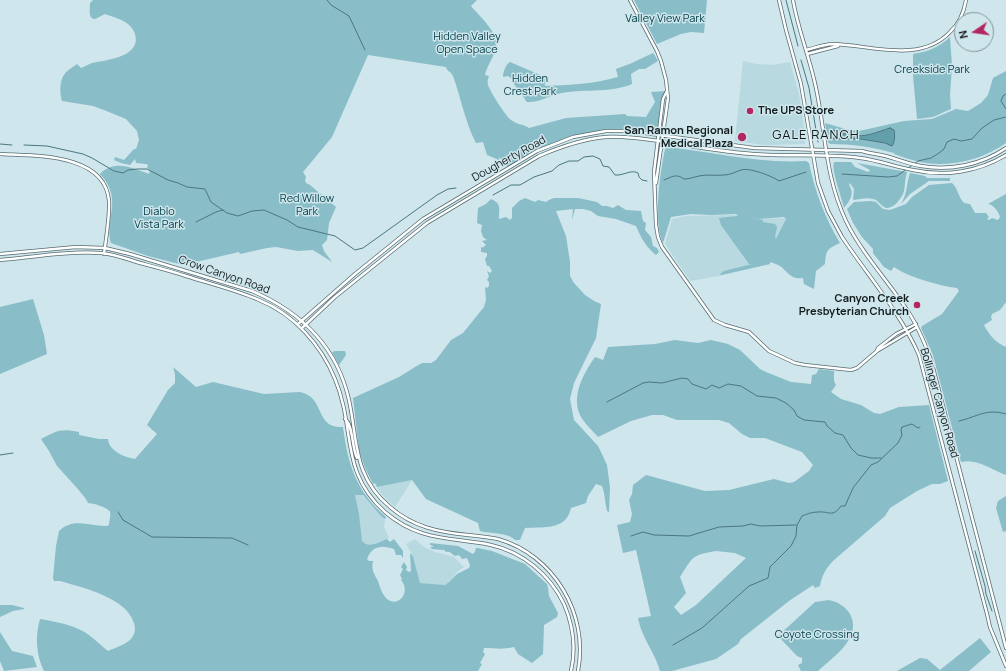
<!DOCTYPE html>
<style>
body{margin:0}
#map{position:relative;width:1006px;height:671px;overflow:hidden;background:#cee6ec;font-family:Manrope,sans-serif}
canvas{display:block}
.north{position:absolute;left:954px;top:12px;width:40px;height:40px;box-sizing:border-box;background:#cee6ec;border:1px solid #839599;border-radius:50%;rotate:257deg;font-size:11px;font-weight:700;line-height:16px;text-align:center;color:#121b1c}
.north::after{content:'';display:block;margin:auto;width:14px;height:18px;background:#b32760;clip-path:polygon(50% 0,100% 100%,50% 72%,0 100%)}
</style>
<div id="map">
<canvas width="1006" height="671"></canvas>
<div class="north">N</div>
</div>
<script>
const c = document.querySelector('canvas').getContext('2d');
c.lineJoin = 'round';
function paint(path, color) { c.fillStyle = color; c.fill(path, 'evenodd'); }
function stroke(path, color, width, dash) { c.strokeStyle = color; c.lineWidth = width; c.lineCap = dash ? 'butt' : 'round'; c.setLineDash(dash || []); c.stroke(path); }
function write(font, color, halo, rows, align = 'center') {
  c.font = font + ' Manrope,sans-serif'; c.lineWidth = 3; c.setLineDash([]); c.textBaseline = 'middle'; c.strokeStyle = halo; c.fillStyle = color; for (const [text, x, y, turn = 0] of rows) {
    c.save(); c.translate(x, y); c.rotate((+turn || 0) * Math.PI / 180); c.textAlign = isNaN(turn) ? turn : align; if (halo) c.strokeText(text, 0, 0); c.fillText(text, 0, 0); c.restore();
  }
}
paint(new Path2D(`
 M743,61L756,64L772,65L790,62L799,94L805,135V144L764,145L735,141Z
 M734,215L759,219L786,218L769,259L770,264L719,276L690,281L665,244L672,219L685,216Z
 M412,480L395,507L383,496L377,487Z
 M361,494L385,519L384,527L389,538L371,545L363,543L361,538L360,522L354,499L355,495Z
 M415,539L424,547L435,552L454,557L464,567L457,572L449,582L444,585L420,583L413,556L406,544Z`), '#b8d9e0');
paint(new Path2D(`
 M93,0H477L471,6C480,17 502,35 495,51C492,60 487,66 485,75L489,76C488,79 487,82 488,85C491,93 505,115 511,120C517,125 524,124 529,128L566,118L625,114L627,116L646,117L655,102L651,92L667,91L663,99L659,135L630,131H606L588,134L553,144L508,168L499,157V160L487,155L483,142L476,143C465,122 461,98 453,76C451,71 447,72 446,67L368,55L332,137L303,172L306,177L305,180L306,183L310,185L336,207L329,223L327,240L322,245L324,251L332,262L313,250L298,251L276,247L267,248L240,254L239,252L183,265L148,256L111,243C104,218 124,200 100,174C115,159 132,168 149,174L150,170L147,168L148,165L146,164L136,163L135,159L130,165L121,163L114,160L115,157L124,160L134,149H136L139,140L137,131L126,119L104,110L93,106L62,101C60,94 59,82 64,75C66,71 73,67 77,64L81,68C85,66 88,65 92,63C106,60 142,57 135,34C131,21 116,18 105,14L95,19C88,19 90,9 90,3Z
 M634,0H707L704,33L691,32L681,34L657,44Z
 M950,37L952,66L950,95L951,109L933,117L917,119L913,76V54C927,52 940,47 950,37Z
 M653,53L654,54L658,61L645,69H639L631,74L632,84C608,94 582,88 557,94C547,97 538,103 527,102L514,84L511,78L508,76L503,77C503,72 506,64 510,62L545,77V86C570,85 594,84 618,77L616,69L632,63Z
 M1006,71V143C982,160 950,168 920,162C911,160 903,157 894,154V153C872,147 852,144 830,144L828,142L825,123L849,130L859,131L904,121L932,119L956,109L968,111L981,103L988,95L993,78Z
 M668,147C714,152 759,164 806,161L809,163C815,192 825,218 840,243C827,249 826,250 825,264L816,271L814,289L804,284L803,278C791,280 788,272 780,266C777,264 773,263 770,262V264L721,275L720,274L724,271L752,264H749L721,225L719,218L727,217L738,216L736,214L712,215L691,214L671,217L663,243C653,221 660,173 665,149ZM746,217L759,219L784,217L786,219L776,239L775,237L777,227L775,224L763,222V220Z
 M834,162H851L855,167L868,172L870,170L857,163L907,172C905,179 905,185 904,191C902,198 894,209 886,208C881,206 878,200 873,199C867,197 860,199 854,200L853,199L854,189L850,183L849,185C855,193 850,201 844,208C842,197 831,171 834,162Z
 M910,173L925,176L927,178H950V181H929L910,194L901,204C908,192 906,185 910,173Z
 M952,183C958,188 958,197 964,203L970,204L975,213H986L989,217L987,219L989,220L992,218L998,220L1000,217C998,211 994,205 988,204L1006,194V302L1000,310L992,314L991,317L992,320L984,325C989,335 996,343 1006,347V475C992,470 977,458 961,462L933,355L921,328L922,326L942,314L959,291L957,288C940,286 908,277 894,267L891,271L884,267L873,253V249L862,237L853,223L847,209L854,202L871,201L876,202L883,209L890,210L906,204L912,197L929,185Z
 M525,198L535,202L538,200L546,202L549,200L554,198H578L597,202L602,206H607L613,208L618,205L626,210L641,211L643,221L646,223L645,230L651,237L653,246L657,248L659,252L656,255C646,247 641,238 636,226L616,219L598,216L591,211L583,209H575L572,220L573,209L556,211L566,236L570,262V276L574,283L585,295L594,301L601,304L596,338L574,383L570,399L574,420L598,446L601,452L607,465L610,487L609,512L607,511C605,502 605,494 602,486L596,484L588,496L586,503L571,508C570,512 568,517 565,520C555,529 539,527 525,528L520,540H515C508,532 491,534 480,531L478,523L426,499L412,480L377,487L375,483L373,484L365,468L359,450L353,398L399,377L415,367L422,363H431L436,360L451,340L463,333L484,307L486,300L485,287L487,288L489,286V282L487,280L489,276L487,271L490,273L492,271L489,266H487L485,259L487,256V253L481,252V246L482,248L486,245L482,241L487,240L483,237L481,231L482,225L477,223L478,208L486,204L491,199C502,204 499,208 499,219L506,217L510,220L512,218V208L519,201Z
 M33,299L44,335L47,354L0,374V307Z
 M675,340L698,343L711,340L728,344L740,350L760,369L766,372L791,382L811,384L812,375L816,374L819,369L834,371V381L836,385L831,392L841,399L861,405L874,413L880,414L899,407L929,405L948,481L940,484H932L917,491L890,508L885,516L834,560C826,568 822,575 820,586L815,588L813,585L789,601L741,639L738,644L716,659L672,671H660C655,652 642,639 638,618L651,616L636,550L623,553L617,525L630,522L632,514L629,500L632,494L633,485L646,475L705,491L729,490L774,479L789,483L794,482L809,471L813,465L802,452L765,438H750L742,434L729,423L719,420H677L663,415H652L631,421L598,437C592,430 584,423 580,415C571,395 584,373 595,357L603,360L608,347L655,344ZM716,551L735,553L746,558L696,605L681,615L674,607L686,593L680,577C693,557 691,555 716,551Z
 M335,351H345L346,355L339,365L332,352Z
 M173,367L196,387L213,382L264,394L300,392C326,397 314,429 343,427C348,465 356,491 386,517L385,519L381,516L363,495H355L359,514L362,541C369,549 378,542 387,539L390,542L394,539L403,551V558L401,555H396L394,549C382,545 372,545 367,559L369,561H373C371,569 374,574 378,581C380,587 382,594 386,598C397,609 412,593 401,580L402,579L400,575L403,569L401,567L404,562L407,567L406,570L409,572L411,571L410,553L413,556L420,583L445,585L449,582L457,574L469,568L470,565L467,558L462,559L459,555L455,556C451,554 451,551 446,552L444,550L432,549L430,547H433V546L430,545V543L458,546L473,554L475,552L476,548H478L492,551L525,564L547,584L548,588L549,596L558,613L557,617L544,625L543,654L532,663L518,654L514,647C501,650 496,648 484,648L483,652L485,654L480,663L482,664L478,671H44C36,655 35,636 40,619C56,622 72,624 86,633C94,638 101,646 108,651C115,648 124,645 130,640C135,635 136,629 134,623C126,597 83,588 60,581H54L53,578L56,546L59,531C73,517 90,526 107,526L109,525C109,522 111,515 110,512C108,507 92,503 88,503L86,499L77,488L57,466L49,451L41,439C57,431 60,428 79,432V435L99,439H108C109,451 124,457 135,459L157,434L147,425L168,390L175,383V374Z
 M1006,496V531L1003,532L996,508L998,501Z
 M829,600C838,602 847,607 851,616C861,639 832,658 818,671H801L798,665L802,663V658L797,656L778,636L815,602Z
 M0,605H12L24,608V609L13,611L0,617Z
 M0,632L12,651L33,656L37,667L4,671L0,661Z
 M980,638L991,652L969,671H897L920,658L927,659L940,670Z`), '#89bdc8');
const water = new Path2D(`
 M890,128L894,130C895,134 895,142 892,146L885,143L861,139H834L831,137L833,130C860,139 863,137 890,128Z`);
paint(water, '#639fab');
stroke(water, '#4b7780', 1);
stroke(new Path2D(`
 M327,0L331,5L349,16L365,50
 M786,0L798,46
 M801,60L809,88L818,142
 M1006,94L1003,96L1001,101L1006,109
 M0,144L12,145
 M24,145L47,146L83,154L92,158L114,171L123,173L128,170L137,169H147L168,180L178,183L187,187L205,189L211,202L227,213L238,216L252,211L264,210L287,220L298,227L335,236L355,250L363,248L437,195L448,189L456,188
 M842,174L888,177L897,176L918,161L931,158L939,153L944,149L947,142L954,139L961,141L972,139L982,128L994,120L1006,117
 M664,180C672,177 676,173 684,179C689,179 694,177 699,176C707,174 715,176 724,175C730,175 735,172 741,170C749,167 772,176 779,181L806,172
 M493,195L511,185H520L534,177L552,171L559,165L569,161H578L584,157L593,156L600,159L603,166L609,167L615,175C623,176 631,169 638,173L639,177L642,180L647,181
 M196,222L216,212L223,210
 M607,402L643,383L649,382L662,383L682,378L688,379L692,384L706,389L712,385L719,388L728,384L741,386L757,396L776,398L786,403L794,410L797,416L804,420L825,422L827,426L835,433L843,435L851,448L858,455L871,458H881
 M959,421C977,417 986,408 1006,414
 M0,455L13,453
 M118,512L123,520L152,537L232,538L248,545
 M631,536L643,532L654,535L689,536L719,527L743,526L751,524L760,526L796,525
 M975,551L985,586L986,594L992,611
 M673,645L702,628L749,586L768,578L770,567L791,546L796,536L797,525L802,516C807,514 812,512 818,512C830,511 832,518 841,506H845L853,488L871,465L878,462L898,443L902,435L901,430L902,427L912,424L918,428L920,427`), '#4b7780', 1);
const secondary = new Path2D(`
 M630,0L657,51L661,61L666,80L668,98L656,183
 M779,0L786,30L801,84L818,183L828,211L842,237C868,276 900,312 919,355L987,614L990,627L1006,666
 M793,0C798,30 810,58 816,88C826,135 825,176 846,221C862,254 889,282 909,313C919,328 925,344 931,360L1006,648
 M806,50C815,48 824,44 833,44C871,45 920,64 950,32C959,24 964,12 966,0
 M807,54L838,46
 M667,91L663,99L654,172L656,225L658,237L662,247L714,320L725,325L749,332L769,351L795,363L805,365L851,370L857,368L877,351L878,348L896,334L916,324
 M0,154C35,156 105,153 109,201C110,215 106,239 104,254
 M0,254L76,247L105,248L130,254L252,291C301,312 337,347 349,400C358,442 353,476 390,507C413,527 438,532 468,535C478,536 488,537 498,539C554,555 589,614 578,671
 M0,260C33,257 67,251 101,253C114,254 127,259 140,263C155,267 171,271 186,276C211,284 236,290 259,300C294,314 321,345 335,379C356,429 339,471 385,512C420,542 451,537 491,545C523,552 550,575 564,604C573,625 576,649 571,671
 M298,324L355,274L423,219L537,151L573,137L606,131H630L754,148L862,151C871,154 880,154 889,157C899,160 910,164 921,166C950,171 981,165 1006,148
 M302,328L335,297L427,223L539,156C560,147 582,139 606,137C626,136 646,139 666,142C695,147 724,152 753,154C789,157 825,153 860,158C878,160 895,167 913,170C945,177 978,172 1006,155
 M877,351L917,327
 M345,419C353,424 352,449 357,458`);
stroke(secondary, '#566c71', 4);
stroke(secondary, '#fff', 2.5);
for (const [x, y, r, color] of [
 [750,111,4,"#b32760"],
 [742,137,5,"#b32760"],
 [917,305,4,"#b32760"]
]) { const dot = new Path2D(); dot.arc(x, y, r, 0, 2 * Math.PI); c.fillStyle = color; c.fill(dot); stroke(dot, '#cee6ec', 1.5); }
write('11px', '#013c46', '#cee6ec', [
 ["Valley View Park",665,19],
 ["Hidden Valley",467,37],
 ["Open Space",467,50],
 ["Creekside Park",932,70],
 ["Hidden",530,79],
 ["Crest Park",530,92],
 ["Red Willow",307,199],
 ["Park",307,212],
 ["Diablo",159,212],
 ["Vista Park",159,225],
 ["Coyote Crossing",817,635]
]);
write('bold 11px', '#121b1c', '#cee6ec', [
 ["The UPS Store",758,111,"left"],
 ["San Ramon Regional",733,131],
 ["Medical Plaza",733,144],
 ["Canyon Creek",909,299],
 ["Presbyterian Church",909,312]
], 'right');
write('11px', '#121b1c', '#cee6ec', [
 ["Dougherty Road",509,159,-29],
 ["Crow Canyon Road",224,275,19],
 ["Bollinger Canyon Road",939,403,74]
]);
c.letterSpacing = '1px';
write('13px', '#121b1c', '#cee6ec', [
 ["GALE RANCH",816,135]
]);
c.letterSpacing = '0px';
</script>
